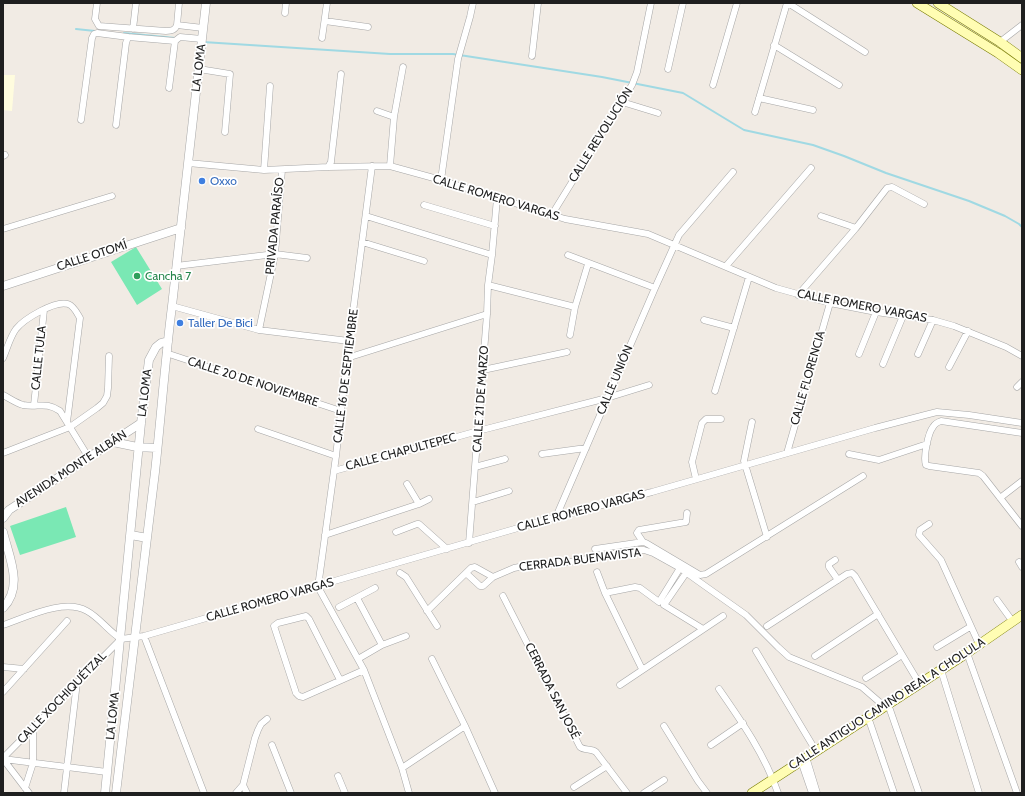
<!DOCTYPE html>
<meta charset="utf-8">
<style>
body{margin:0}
#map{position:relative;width:1025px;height:796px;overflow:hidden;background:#f1ebe4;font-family:Cabin,sans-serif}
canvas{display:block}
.frame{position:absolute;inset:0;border:4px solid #1f1f1f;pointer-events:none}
</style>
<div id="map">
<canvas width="1025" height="796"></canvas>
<div class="frame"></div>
</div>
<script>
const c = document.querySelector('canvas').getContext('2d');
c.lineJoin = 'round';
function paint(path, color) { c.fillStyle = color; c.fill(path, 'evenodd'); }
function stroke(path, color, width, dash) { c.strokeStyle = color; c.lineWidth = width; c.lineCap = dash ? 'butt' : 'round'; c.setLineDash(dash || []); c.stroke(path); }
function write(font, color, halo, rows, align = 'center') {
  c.font = font + ' Cabin,sans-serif'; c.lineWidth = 3.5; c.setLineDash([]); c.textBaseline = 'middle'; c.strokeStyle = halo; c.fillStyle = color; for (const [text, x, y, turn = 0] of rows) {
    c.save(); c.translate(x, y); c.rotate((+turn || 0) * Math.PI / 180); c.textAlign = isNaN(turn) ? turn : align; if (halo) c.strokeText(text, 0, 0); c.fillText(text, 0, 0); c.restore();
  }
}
paint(new Path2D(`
 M3,75H15L12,111L3,110Z`), '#fffcde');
paint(new Path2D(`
 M136,247L162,289L137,305L111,262Z
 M66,507L76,537L20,555L10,526Z`), '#7ae8b4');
stroke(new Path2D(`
 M76,29L95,31
 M124,33L175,38
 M203,42L390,54H453L602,77L683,93L744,130L813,145L844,156L886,173L969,201L1005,216L1019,224L1022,227`), '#a0d9e3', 2);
const minor = new Path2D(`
 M97,3L95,19L99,26L166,31C172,31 175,30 177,25
 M179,3L177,25L203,28
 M788,3L865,52
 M285,13L286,3
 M325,21L368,27
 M133,29L136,3
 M322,38L327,3
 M1000,42L1022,25
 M774,45L839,85
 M532,56L538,3
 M199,69L230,74L225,132
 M668,69L683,3
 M713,85L737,3
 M169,88L175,41L180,37L202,39
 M759,98L813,110
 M622,102L658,113
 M377,111L394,117L390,166
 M755,112L787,3
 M394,117L403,67
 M81,120L92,38L94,34L97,33L128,37
 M116,125L126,43L128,37L175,41
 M3,156L5,155
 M188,163L264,170L328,167L390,166L441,180L565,219L648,234L776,288L830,303L876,312L933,320L954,326L1006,347L1022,356
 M328,167L331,162L332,153L341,74
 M264,170L270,86
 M441,180L458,59L470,17L473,3
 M424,205L495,226
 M366,216L492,255
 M551,216L632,85L637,72L651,3
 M821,216L856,228
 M3,229L112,196
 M362,242L424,261
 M568,255L655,288
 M176,266L275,254L307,258
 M726,266L811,168
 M488,285L575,307
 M798,295L856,228L887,188L892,187L924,204
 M172,306L259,330L349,341
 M704,320L734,328
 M259,330L275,254L282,170
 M570,335L575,307L588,264
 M166,353L341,411
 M859,354L876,312
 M918,354L933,320
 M3,358C7,349 10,337 16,329C24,319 55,300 68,304C74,306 77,313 80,318L67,422
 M347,358L487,314
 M883,364L903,316
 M949,367L968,331
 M483,370L567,352
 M1017,387L1022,382
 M715,391L749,277
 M3,395C9,398 16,403 23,405C38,408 45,401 60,411L89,458
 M34,405L44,310
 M752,422L744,461L767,537
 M258,429L336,456
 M1022,433L941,421C938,422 935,423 933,427C928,433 923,458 926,465L929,466L979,473L983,476L1022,526
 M3,453L70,427L97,408L103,403L107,396L108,388L109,356
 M787,453L830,303
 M542,454L586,448
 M849,454L879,460L927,444
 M475,467L505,459
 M334,471L478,431L607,398L649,385
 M696,479L692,462L702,423L706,419H721
 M407,484L419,504
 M1000,498L1022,481
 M473,502L509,491
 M556,517L655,288L679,235L733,172
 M929,524L920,530L919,535L941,560L979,644
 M396,532L417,524H419L447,549
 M325,535L419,504L429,499
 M643,542L637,533L639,530L686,522L687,513
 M469,543L487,314L488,285L492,255L497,198
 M595,549L643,542L646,543L700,575L706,574L863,476
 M835,560L829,564V567L838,580
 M1019,562L1022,567
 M597,572L605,593L642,669
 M400,573L406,577L437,626
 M466,573L480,586H483L493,577L514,568L529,565L570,562L635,550H644L653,553L680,568L698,581L746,615L778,647L789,657L862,687L884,706
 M686,573L664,605L703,629
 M318,587L336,456L347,358L372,166
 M318,587L364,670L402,768L409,793
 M605,593L635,587L640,588L659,602L680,568
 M503,596L580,747C585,751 591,748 596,752L627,793
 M357,598L382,645
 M997,600L1013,622
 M339,607L375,588
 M427,611L471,568L475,567L493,577
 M3,625C27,617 64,598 87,611C100,618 108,631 121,639
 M767,626L847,574L852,573L855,576L919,683
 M144,636L556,517L652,492L875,428L929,414L937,412L969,415L1022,423
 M121,639L144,636L204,793
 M937,647L970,627
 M756,651L816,751
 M967,653L1017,793
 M815,656L878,614
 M358,659L382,645L406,636
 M432,659L465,726L495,793
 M3,667L24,669
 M941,670L979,793
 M866,678L902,655
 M340,680L309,619L306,616L278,623L274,626L296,693L299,696L303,697L364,670
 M620,685L723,616
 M719,689C742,722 765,755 778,793
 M3,692L67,621
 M888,704L919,793
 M868,717L894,793
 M664,726L698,781L707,793
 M272,745L291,793
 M711,745L743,723
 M806,757L817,793
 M3,758L121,639
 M3,759L107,772
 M3,759L29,793
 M801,761L812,793
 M402,768L465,726
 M338,776L345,793
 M243,785L247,793
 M574,787L607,766
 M25,788L33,763V727
 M64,793L77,682
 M236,793L243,785L255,738L258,730L261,724L267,719
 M644,793L664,780`);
const tertiary = new Path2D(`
 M3,286L181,228
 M113,442L137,447L157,448
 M3,518L9,510L141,423
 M3,532C9,557 24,586 3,608
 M131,535L147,538
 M105,793L141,423L149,360L156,347L161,343L168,341
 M116,793C130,686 143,579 155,472C161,417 165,361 172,306L206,3`);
const secondary = new Path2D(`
 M917,3L998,53L1022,70
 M938,3L1000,42L1022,58
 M752,793L967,653L1022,615`);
stroke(minor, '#a6a6a6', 7);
stroke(tertiary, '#a6a6a6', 9);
stroke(secondary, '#787b00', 10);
stroke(minor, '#fff', 6);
stroke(tertiary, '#fff', 8);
stroke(secondary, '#fffdb3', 9);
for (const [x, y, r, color] of [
 [202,181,4,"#3f7fe0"],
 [137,276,4,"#2e9e5b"],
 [180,323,4,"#3f7fe0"]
]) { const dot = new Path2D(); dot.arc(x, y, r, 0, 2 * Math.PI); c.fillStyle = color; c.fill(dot); stroke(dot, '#fff', 1.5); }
write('12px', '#1f1f1f', '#fff', [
 ["LA LOMA",199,68,-83],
 ["CALLE REVOLUCIÓN",601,135,-58],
 ["CALLE ROMERO VARGAS",496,198,17],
 ["PRIVADA PARAÍSO",275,226,-84],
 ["CALLE OTOMÍ",92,256,-18],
 ["CALLE ROMERO VARGAS",862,306,11],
 ["CALLE TULA",39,358,-84],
 ["CALLE 16 DE SEPTIEMBRE",346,376,-83],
 ["CALLE FLORENCIA",808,378,-74],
 ["CALLE UNIÓN",615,380,-67],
 ["CALLE 20 DE NOVIEMBRE",253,382,18],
 ["LA LOMA",145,393,-83],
 ["CALLE 21 DE MARZO",481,399,-86],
 ["CALLE CHAPULTEPEC",401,452,-15],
 ["AVENIDA MONTE ALBÁN",71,469,-33],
 ["CALLE ROMERO VARGAS",581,511,-15],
 ["CERRADA BUENAVISTA",580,560,-7],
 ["CALLE ROMERO VARGAS",270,600,-16],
 ["CERRADA SAN JOSÉ",552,691,63],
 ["CALLE XOCHIQUÉTZAL",62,698,-46],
 ["CALLE ANTIGUO CAMINO REAL A CHOLULA",887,704,-33],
 ["LA LOMA",113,716,-84]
]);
write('12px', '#366cbe', '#fff', [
 ["Oxxo",210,181],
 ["Taller De Bici",188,323]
], 'left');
write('12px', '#27864d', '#fff', [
 ["Cancha 7",145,276]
], 'left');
</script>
